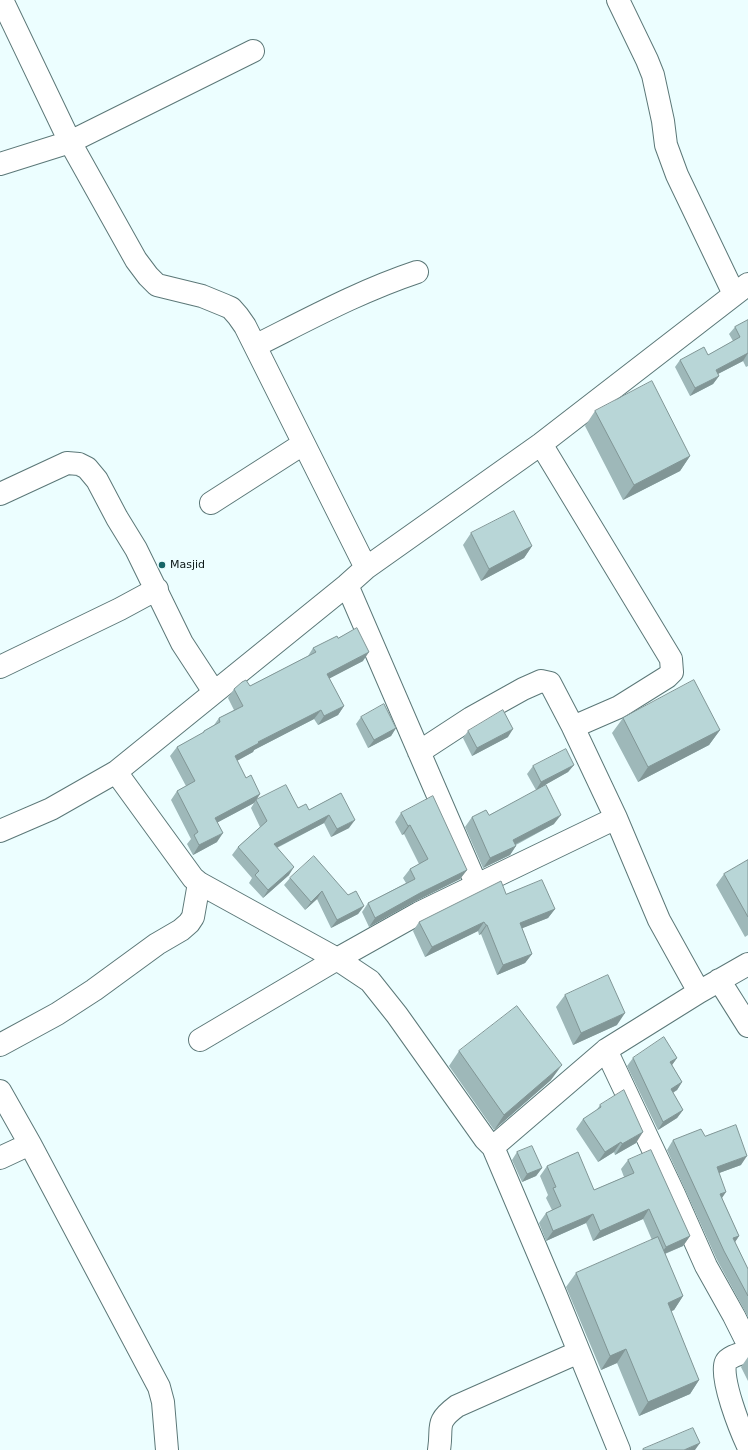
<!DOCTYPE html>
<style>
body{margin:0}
canvas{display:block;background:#ecfeff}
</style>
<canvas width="748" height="1450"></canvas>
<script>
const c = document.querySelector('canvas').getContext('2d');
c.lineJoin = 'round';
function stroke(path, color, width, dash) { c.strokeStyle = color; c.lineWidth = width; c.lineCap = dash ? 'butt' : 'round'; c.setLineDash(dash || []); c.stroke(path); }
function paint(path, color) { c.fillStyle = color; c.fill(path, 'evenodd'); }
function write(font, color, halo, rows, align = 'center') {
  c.font = font + ' "DejaVu Sans",sans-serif'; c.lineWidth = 4; c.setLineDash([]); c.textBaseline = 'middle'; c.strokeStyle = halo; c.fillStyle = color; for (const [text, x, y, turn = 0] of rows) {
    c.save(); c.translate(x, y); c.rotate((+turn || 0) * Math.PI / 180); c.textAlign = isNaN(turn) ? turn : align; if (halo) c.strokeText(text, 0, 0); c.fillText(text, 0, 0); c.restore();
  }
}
const minor = new Path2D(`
 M2,0L70,142L136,260L148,276L157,285L202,296L224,305L231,308L238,316L245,326L366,568
 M618,0L647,60L653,75L663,121L666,145L677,175L734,294
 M0,164L70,142L253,51
 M255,346C309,319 360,291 417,272
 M541,444L671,659L672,672L667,677L619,707L573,727
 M0,494L67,463L79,464L87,468L97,480L117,518L136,549L182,643L214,692
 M211,503L303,444
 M347,585L477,886
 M0,667L120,609L157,589
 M419,752L471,718L523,689L541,681L550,683L573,727L616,818
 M116,772L193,878L199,883L337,959L370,981L397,1015L485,1139L493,1147L555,1293L619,1450
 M0,831L51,809L116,772L347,585L366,568L541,444L748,284
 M719,980L748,1026
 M200,1040L337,959L419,913L616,818L659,920L699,992
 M0,1045L57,1014L94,990L157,944L181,930L189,923L193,917L199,883
 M606,1050L674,1194L706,1266L734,1316L748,1344
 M0,1091L30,1144L159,1387L163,1402L167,1450
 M493,1147L606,1050L699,992L748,964
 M0,1158L30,1144
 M748,1351C742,1354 729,1356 726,1362C719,1377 741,1431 748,1446
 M439,1450C443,1426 434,1423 457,1406L579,1352`);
stroke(minor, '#5c7878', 24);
stroke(minor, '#fff', 22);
paint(new Path2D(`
 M748,320V366L746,367L743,361L718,374L719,376L713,384L690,396L675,367L680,360L708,355L733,341L729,334L735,327Z
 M595,411L690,456L680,471L623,500L585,426Z
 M471,533L532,546L524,558L481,581L463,545Z
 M338,638L363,661L329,678L344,706L338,715L318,725L314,719L254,750L253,752L237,761L246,778L260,794L254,803L218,822L217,842L193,855L187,844L191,839L171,800L177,791L186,786L170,756L177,747L202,734L204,731L214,725L219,718L234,710L228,698L234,689L250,686L308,656L313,648Z
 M361,717L396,728L391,736L368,748L356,724Z
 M623,718L720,730L709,745L638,782L612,733Z
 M468,731L508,737L472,756L463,738Z
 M574,765L568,772L536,790L527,774L533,766Z
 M341,793L349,828L331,837L324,823L277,848L289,875L263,898L249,883L252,878L232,855L238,847L260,827L251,808L256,800L309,810Z
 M401,813L467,870L460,879L414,902L369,927L362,912L368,903L406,883L403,878L410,869L419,864L404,834L402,835L395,822Z
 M489,815L554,824L516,845L510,855L483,868L465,827L472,817Z
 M748,860V935L745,937L716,885L724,874Z
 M290,878L348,895L364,906L358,914L331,928L317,899L305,910L284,885Z
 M506,894L555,909L548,918L522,928L532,954L525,963L497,975L481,934L479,935L478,931L425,957L413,931L419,922Z
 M565,995L617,1025L573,1045L556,1007Z
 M459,1051L551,1080L494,1130L449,1066Z
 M633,1058H677L672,1065L682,1082L677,1090L673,1093L683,1110L677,1118L658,1130L627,1066Z
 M600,1105L636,1143L615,1155L614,1152L598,1162L576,1129L583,1119L596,1111Z
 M705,1136L741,1165L719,1173L722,1198L739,1236L735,1242L748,1269V1317L717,1260L667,1150L673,1140Z
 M517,1152L542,1168L536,1176L522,1182L512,1160Z
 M628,1160L690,1236L683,1246L665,1254L683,1296L674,1310L671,1311L699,1380L690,1394L639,1416L617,1363L601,1370L566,1287L576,1273L652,1240L643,1219L593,1241L586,1223L546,1241L539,1223L546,1213L552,1210L546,1198L548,1195L540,1176L547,1166L594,1190L624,1177L621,1169Z
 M748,1357V1381L741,1367Z`), '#9eb8b9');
paint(new Path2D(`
 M748,353L743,361L710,378L716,370Z
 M719,376L713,384L690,396L695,388Z
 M690,456L680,471L623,500L634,485Z
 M532,546L524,558L481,581L489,569Z
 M369,652L363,661L321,683L327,674Z
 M344,706L338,715L318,725L324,716Z
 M321,710L314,719L254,750L253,752L229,765L235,756L258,742Z
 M396,728L391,736L368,748L374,740Z
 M513,729L508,737L472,756L477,748Z
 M720,730L709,745L638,782L648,767Z
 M574,765L568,772L536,790L541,782Z
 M260,794L254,803L209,827L215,818Z
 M329,815L324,823L268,852L274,844Z
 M561,815L554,824L506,849L513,840Z
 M355,820L349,828L331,837L337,829Z
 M410,825L404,834L402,835L408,826Z
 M223,833L217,842L193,855L199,845Z
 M516,846L510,855L483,868L490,858Z
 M294,867L289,875L263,898L268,890Z
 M467,870L460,879L414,902L369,927L375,918L420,893Z
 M322,891L317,899L305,910L311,902Z
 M364,906L358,914L331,928L337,920Z
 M555,909L548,918L513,932L520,923Z
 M484,922L478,931L425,957L432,947Z
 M486,925H487L481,934L479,935Z
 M532,954L525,963L497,975L503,965Z
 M625,1013L617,1025L573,1045L581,1033Z
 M677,1058L672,1065L670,1062Z
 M562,1065L551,1080L494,1130L504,1115Z
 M682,1082L677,1090L665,1097L671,1089Z
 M683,1110L677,1118L658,1130L663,1122Z
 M643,1132L636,1143L615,1155L622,1144Z
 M621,1142L614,1152L598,1162L605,1152Z
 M747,1156L741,1165L711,1176L717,1167Z
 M542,1168L536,1176L522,1182L527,1174Z
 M726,1192L720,1201V1194Z
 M649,1209L643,1219L593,1241L600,1231Z
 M593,1214L586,1223L546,1241L553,1231Z
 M690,1236L683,1246L659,1256L666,1247Z
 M739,1236L733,1245V1238Z
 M683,1296L674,1310L658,1317L668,1303Z
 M626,1349L617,1363L601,1370L610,1356Z
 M699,1380L690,1394L639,1416L648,1402Z
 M700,1443L695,1450H684Z`), '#819696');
const building = new Path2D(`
 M748,320V353L716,370L719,376L695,388L680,360L704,347L708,355L740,337L735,327Z
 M652,381L690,456L634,485L595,411Z
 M514,511L532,546L489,569L471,533Z
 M357,628L369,652L327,674L344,706L324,716L321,710L258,742L259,743L235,756L246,778L251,775L260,794L215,818L223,833L199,845L194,835L198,832L177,791L195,781L177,747L204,732V731L220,722L219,718L243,706L234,689L242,682L246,680L250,686L316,652L313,648L337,636L338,638Z
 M694,680L720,730L648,767L623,718Z
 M384,704L396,728L374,740L361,717Z
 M503,710L513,729L477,748L468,731Z
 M566,749L574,765L541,782L533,766Z
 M286,785L298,808L306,804L309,810L341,793L355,820L337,829L329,815L274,844L294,867L268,890L255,875L259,871L238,847L267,821L256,800Z
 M546,785L561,815L513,840L516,846L490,858L472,817L486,810L489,815Z
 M433,796L467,870L420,893L375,918L368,903L415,879L410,869L428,859L410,825L408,826L401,813Z
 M314,856L348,895L356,891L364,906L337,920L322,891L311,902L290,878Z
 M748,860V917L724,874Z
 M542,880L555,909L520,923L532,954L503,965L487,925H486L484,922L432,947L419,922L501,881L506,894Z
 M608,975L625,1013L581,1033L565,995Z
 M517,1006L562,1065L504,1115L459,1051Z
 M664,1037L677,1058L670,1062L682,1082L671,1089L683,1110L663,1122L633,1058Z
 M624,1090L643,1132L622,1144L621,1142L605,1152L583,1119L601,1107L600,1105Z
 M736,1125L747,1156L717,1167L726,1192L720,1194L739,1236L733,1238L748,1269V1296L724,1251L673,1140L701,1129L705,1136Z
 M532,1146L542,1168L527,1174L517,1152Z
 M651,1150L690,1236L666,1247L649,1209L600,1231L593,1214L553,1231L546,1213L561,1206L553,1188L556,1187L547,1166L578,1152L594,1190L634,1173L628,1160Z
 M658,1237L683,1296L668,1303L699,1380L648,1402L626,1349L610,1356L576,1273Z
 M693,1428L700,1443L684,1450H643V1449Z`);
paint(building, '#b8d6d7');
stroke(building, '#819696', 1);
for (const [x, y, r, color] of [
 [162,565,4,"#166567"]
]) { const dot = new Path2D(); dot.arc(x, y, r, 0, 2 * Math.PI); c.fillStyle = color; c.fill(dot); stroke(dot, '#ecfeff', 1.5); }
write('11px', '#0a1616', '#ecfeff', [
 ["Masjid",170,565]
], 'left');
</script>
